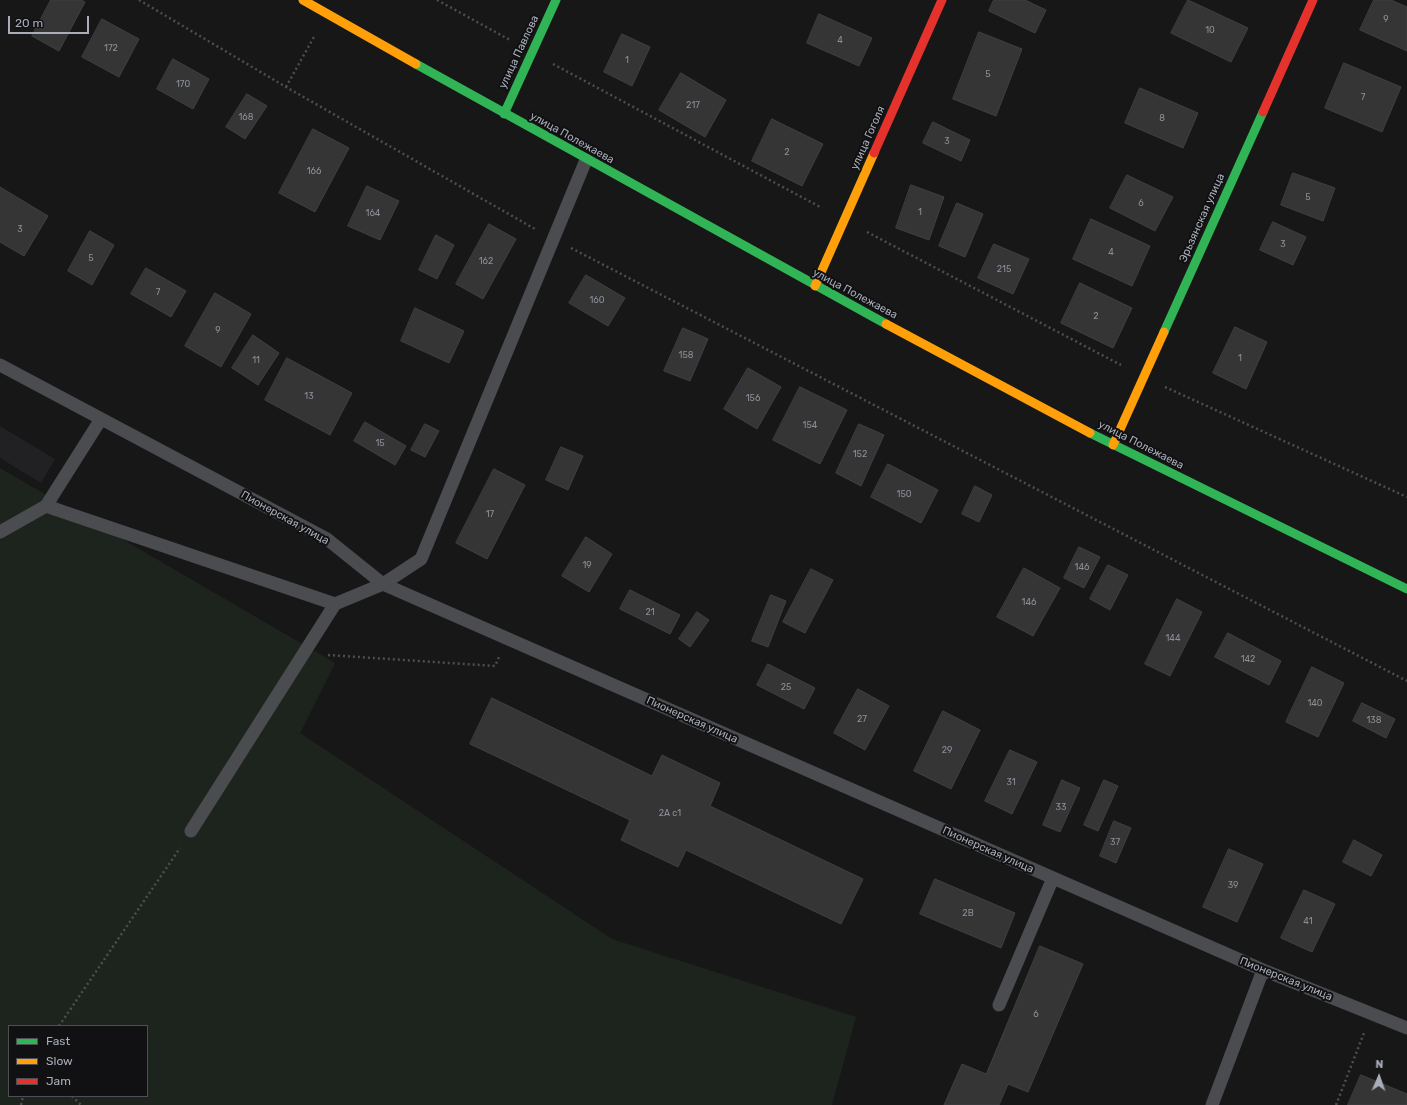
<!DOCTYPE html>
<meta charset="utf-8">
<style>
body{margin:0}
#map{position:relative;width:1407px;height:1105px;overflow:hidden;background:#171717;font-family:Rubik,sans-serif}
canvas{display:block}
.legend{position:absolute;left:8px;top:1025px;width:140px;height:72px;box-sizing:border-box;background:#111113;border:1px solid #4d4f55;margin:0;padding:5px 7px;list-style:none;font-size:12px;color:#a8adb8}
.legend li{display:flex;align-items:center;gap:8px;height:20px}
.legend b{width:20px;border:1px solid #4d4f55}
.north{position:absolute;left:1359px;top:1057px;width:40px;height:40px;-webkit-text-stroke:3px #111113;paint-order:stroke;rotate:2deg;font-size:11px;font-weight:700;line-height:16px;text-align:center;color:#a8adb8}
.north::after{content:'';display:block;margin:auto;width:14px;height:18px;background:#a8adb8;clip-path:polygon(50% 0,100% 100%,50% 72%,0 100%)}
.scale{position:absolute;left:8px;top:16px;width:81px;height:18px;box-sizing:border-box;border:2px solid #a8adb8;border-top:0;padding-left:5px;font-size:12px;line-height:14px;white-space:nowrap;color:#a8adb8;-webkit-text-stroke:3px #111113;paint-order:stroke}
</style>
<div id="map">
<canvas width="1407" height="1105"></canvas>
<ul class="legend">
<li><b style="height:5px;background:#30b455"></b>Fast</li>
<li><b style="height:5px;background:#ff9f0a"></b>Slow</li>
<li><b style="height:5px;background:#e5322d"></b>Jam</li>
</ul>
<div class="north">N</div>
<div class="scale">20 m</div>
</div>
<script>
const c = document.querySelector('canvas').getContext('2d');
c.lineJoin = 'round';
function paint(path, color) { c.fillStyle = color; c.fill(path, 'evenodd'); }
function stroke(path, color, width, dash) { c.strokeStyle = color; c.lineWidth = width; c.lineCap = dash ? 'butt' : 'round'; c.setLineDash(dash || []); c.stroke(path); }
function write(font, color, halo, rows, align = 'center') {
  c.font = font + ' Rubik,sans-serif'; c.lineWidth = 4; c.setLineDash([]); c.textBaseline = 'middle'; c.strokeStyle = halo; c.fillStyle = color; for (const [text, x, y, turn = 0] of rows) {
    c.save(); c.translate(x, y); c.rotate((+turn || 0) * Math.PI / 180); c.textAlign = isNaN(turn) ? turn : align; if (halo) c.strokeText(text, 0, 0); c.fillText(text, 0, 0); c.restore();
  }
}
paint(new Path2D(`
 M0,426L55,459L41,483L0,458Z`), '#212123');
paint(new Path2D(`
 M0,468L335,663L300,733L612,939L856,1017L832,1105H0ZM9,1026H147V1096H9Z`), '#1d241e');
const building = new Path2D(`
 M51,0H81L85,2L59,51L32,36Z
 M994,0H1025L1046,10L1035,33L989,11Z
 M1188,0L1248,28L1231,62L1171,33Z
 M1374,0H1391L1407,7V51L1360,30Z
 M819,14L872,38L859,66L807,43Z
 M102,19L139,39L119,77L82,57Z
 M979,32L1022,49L996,116L953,99Z
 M622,34L650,47L632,86L604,72Z
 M173,59L209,79L193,109L157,89Z
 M1344,63L1401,87L1382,132L1325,108Z
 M681,73L726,100L705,137L659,110Z
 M1140,88L1198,113L1183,148L1125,123Z
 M247,94L267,106L245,139L226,127Z
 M772,119L823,144L802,186L752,161Z
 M933,122L970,140L961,161L923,143Z
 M313,129L349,148L315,212L279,193Z
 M1293,173L1335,188L1323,221L1281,205Z
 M1127,175L1173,197L1155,231L1110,208Z
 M911,185L944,197L929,240L896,228Z
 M367,186L399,201L380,240L348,226Z
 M0,187L48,216L24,256L0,242Z
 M957,203L983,214L965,257L939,246Z
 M1091,219L1150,246L1132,286L1073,259Z
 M1273,222L1306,237L1293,265L1260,250Z
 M489,224L516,239L483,299L456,284Z
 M90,231L114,245L92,285L68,271Z
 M436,235L454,245L437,279L419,270Z
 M994,244L1029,259L1013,294L978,278Z
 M146,268L186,291L171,317L131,294Z
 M586,275L625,298L608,326L569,303Z
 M1080,283L1132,308L1113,348L1061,323Z
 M215,293L251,314L221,367L185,346Z
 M415,308L464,331L449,363L401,341Z
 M1235,327L1267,342L1246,389L1213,373Z
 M683,328L708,339L690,381L664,371Z
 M253,335L279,353L258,385L232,368Z
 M287,358L352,393L330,435L265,400Z
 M748,368L781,387L757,429L724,409Z
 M800,387L847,410L820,464L773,440Z
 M365,422L406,446L395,465L354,441Z
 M425,424L439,431L425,457L411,450Z
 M859,424L884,435L861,486L836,473Z
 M561,447L583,456L568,490L546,480Z
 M888,464L938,490L921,523L871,497Z
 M494,469L525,485L487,559L456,543Z
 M975,486L992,495L979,522L962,514Z
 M586,537L612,554L589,592L562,576Z
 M1079,547L1100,557L1084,588L1064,578Z
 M1108,565L1128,575L1110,610L1090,599Z
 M1024,568L1060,588L1033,636L997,617Z
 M811,569L833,580L805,633L783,622Z
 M630,590L680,615L670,634L620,609Z
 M771,595L786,601L768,647L752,641Z
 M1177,599L1202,612L1170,676L1145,664Z
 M697,612L709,620L690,647L679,639Z
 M1228,633L1281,661L1269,685L1215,657Z
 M768,664L815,688L804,709L757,685Z
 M1312,667L1344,683L1318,737L1286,722Z
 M858,689L889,706L865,750L834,733Z
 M492,698L652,776L662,755L720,783L710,806L863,879L841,924L686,850L678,867L621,840L630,820L470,744Z
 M1362,703L1395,719L1386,738L1353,721Z
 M943,711L980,730L951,789L914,771Z
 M1010,750L1037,762L1012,814L985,801Z
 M1062,780L1080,788L1060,832L1043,825Z
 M1104,780L1118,786L1098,831L1084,825Z
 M1114,821L1131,828L1116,863L1100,856Z
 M1354,840L1382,855L1371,876L1343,862Z
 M1229,849L1263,864L1237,922L1203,907Z
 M935,879L1015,913L1001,948L920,914Z
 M1304,890L1335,904L1312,952L1281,938Z
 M1040,946L1083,964L1028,1092L1008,1084L999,1105H944L962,1064L986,1074Z
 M1361,1075L1407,1094V1105H1348Z`);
paint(building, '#353536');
stroke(building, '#3f4043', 1);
stroke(new Path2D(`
 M139,0L286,87L535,229
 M437,0L510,40
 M553,64L822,208
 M286,87L315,35
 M867,232L1121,365
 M571,248L1407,681
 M1165,387L1407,497
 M328,655L495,666L499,657
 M59,1026L180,848
 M72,1096L81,1105
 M21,1105L23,1096
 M1336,1105L1364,1033`), '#4d4e52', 2.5, [2, 3]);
stroke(new Path2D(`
 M0,365L327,539L383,584L1263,970L1407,1028
 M46,506L335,604
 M0,532L46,506L101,419
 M191,831L335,604L383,584L421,559L586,160
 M999,1005L1053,878
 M1212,1105L1263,970`), '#4b4c50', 13);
stroke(new Path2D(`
 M416,64L886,324
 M504,114L556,0
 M1164,332L1263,112
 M1090,433L1407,589`), '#30b455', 9);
stroke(new Path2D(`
 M303,0L416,64
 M815,286L874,153
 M886,324L1090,433
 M1113,445L1164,332`), '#ff9f0a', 9);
stroke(new Path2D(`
 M1263,112L1313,0
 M874,153L942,0`), '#e5322d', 9);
write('9px', '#8b8f98', null, [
 ["9",1386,19],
 ["10",1210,30],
 ["4",840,40],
 ["172",111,48],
 ["1",627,60],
 ["5",988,74],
 ["170",183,84],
 ["7",1363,97],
 ["217",693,105],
 ["168",246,117],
 ["8",1162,118],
 ["3",947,141],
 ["2",787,152],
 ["166",314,171],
 ["5",1308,197],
 ["6",1141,203],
 ["1",920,212],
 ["164",373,213],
 ["3",20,229],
 ["3",1283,244],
 ["4",1111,252],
 ["5",91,258],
 ["162",486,261],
 ["215",1004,269],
 ["7",158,292],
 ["160",597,300],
 ["2",1096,316],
 ["9",218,330],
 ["158",686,355],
 ["1",1240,358],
 ["11",256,360],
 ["13",309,396],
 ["156",753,398],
 ["154",810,425],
 ["15",380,443],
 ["152",860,454],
 ["150",904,494],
 ["17",490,514],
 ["19",587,565],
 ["146",1082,567],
 ["146",1029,602],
 ["21",650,612],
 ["144",1173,638],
 ["142",1248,659],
 ["25",786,687],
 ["140",1315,703],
 ["27",862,719],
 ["138",1374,720],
 ["29",947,750],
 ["31",1011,782],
 ["33",1061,807],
 ["2А с1",670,813],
 ["37",1115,842],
 ["39",1233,885],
 ["2В",968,913],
 ["41",1308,921],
 ["6",1036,1014]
]);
write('11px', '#a8adb8', '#111113', [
 ["улица Павлова",519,52,-65],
 ["улица Полежаева",572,138,29],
 ["улица Гоголя",868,138,-66],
 ["Эрьзянская улица",1202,218,-66],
 ["улица Полежаева",855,294,28],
 ["улица Полежаева",1141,445,27],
 ["Пионерская улица",285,518,29],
 ["Пионерская улица",692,720,24],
 ["Пионерская улица",988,850,24],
 ["Пионерская улица",1286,979,22]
]);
</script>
